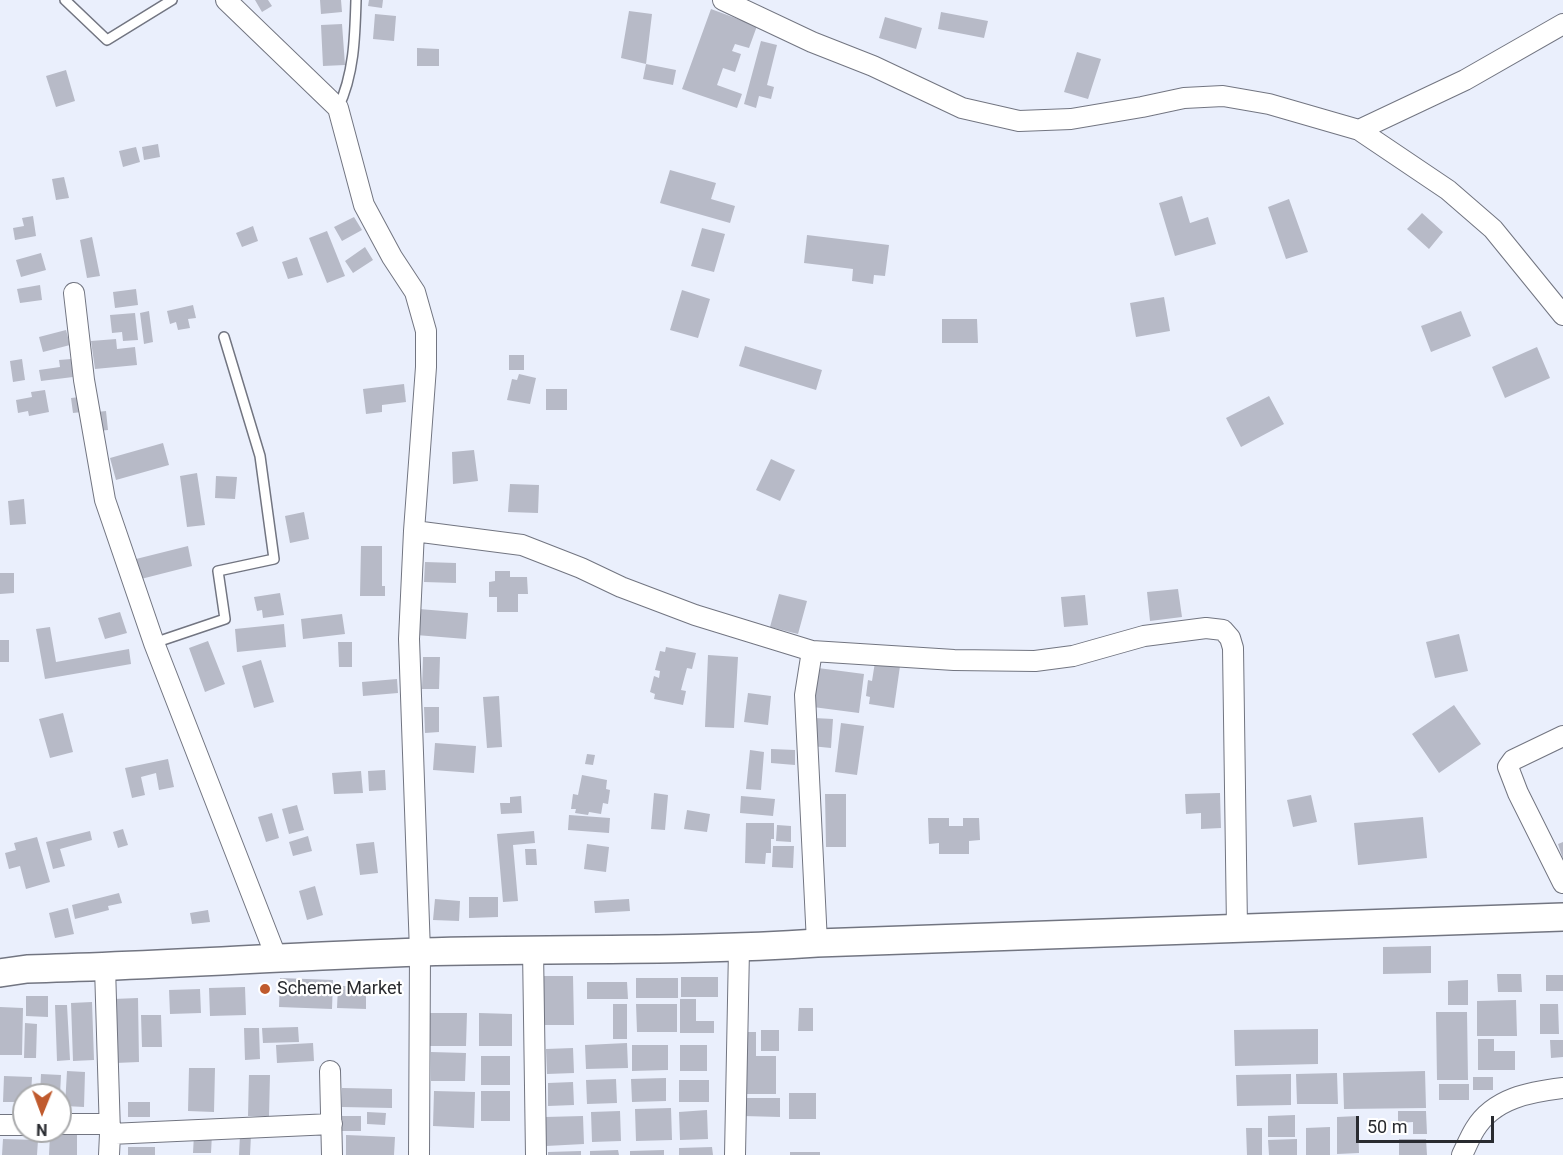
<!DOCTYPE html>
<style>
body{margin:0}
#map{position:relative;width:1563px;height:1155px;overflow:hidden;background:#eaeffc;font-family:Roboto,sans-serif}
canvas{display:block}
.north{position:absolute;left:12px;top:1083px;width:60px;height:60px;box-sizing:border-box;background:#fff;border:2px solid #a9aaac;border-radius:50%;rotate:181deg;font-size:16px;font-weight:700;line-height:24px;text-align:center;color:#292b30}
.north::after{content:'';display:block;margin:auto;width:21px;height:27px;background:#c05a2d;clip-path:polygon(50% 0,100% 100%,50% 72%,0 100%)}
.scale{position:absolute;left:1356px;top:1116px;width:138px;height:27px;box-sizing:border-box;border:3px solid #292b30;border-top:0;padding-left:8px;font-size:18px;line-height:21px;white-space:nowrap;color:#292b30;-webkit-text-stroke:4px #fff;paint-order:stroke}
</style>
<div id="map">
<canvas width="1563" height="1155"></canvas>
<div class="north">N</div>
<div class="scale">50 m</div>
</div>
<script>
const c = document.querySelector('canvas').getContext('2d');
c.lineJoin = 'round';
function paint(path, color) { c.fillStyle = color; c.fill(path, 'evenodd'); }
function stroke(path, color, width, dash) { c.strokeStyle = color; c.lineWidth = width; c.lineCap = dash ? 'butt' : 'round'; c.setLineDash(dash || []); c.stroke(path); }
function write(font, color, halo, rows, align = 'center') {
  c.font = font + ' Roboto,sans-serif'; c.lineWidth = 4.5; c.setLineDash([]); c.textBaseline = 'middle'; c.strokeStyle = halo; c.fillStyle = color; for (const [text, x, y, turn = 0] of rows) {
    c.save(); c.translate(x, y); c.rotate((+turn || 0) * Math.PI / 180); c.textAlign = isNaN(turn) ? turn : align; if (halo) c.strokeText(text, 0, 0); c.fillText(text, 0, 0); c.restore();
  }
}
paint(new Path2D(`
 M255,0H268L272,6L262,12Z
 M320,0H341L342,12L321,14Z
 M369,0H383L382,8L368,6Z
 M711,9L757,26L749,48L735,44L732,51L741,54L735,72L723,68L717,85L742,94L737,108L682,89Z
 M629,11L652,14L646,64L621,58Z
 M941,12L988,21L984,38L938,29Z
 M375,14L396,16L394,41L373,39Z
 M885,17L922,28L916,49L879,38Z
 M342,24L345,65L323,66L321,25Z
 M761,41L777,45L767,85L774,87L771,99L759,96L756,108L744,104Z
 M417,48L439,49V66H417Z
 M1077,52L1101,59L1088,99L1064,92Z
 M646,64L676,70L673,85L643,79Z
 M66,70L75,101L56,107L46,76Z
 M158,144L160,157L144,160L142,147Z
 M136,147L140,162L123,167L119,151Z
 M670,170L716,183L711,199L735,206L730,223L660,203Z
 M64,177L69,198L56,200L52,179Z
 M1182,196L1190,223L1208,217L1216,244L1175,256L1159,203Z
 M1289,199L1308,252L1286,259L1268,207Z
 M1422,213L1443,232L1429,249L1407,229Z
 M33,216L36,236L15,240L13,228L24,226L22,218Z
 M354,217L362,230L342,241L334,227Z
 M253,226L258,241L242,247L236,233Z
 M702,228L725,234L714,272L691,266Z
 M327,231L345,276L327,283L309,238Z
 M807,235L889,245L885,276L874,275L873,284L852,281L853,269L804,263Z
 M92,237L100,276L87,278L80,240Z
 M365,247L373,260L353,273L345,261Z
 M41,253L46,270L21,277L16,260Z
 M297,257L303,275L288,279L282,262Z
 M40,285L42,300L20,303L17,289Z
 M136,289L138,305L115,308L113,292Z
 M682,290L710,299L698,338L670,330Z
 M1164,297L1170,331L1136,337L1130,303Z
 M193,305L196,318L188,319L190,328L178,330L176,322L170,324L167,311Z
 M149,311L153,342L144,344L140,313Z
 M1461,311L1471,336L1431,352L1421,326Z
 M135,313L138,340L123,341L122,332L112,333L110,315Z
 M942,319H977L978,343H942Z
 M66,330L70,345L43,352L39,337Z
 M116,339L117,349L135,347L137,365L95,369L91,341Z
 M745,346L822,370L816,390L739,366Z
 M1537,347L1550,378L1505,398L1492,367Z
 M509,355H524V370H509Z
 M22,359L25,380L13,382L10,361Z
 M71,359L73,377L41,381L39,370L60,367L59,360Z
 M519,374L536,378L530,404L507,400L512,379L517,380Z
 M404,384L406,402L382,405V412L366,414L363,389Z
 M546,389H567V410H546Z
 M45,390L49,412L29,416L28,411L18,413L16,400L32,397L31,392Z
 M1269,396L1284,424L1241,447L1226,418Z
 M80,397L82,412L73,413L71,398Z
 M106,411L108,430L99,431L97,412Z
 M163,443L169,465L116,480L110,458Z
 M474,450L478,481L453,484L452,452Z
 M771,459L795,470L780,501L756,490Z
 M197,473L205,525L187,527L180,476Z
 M216,476L237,477L235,499L215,498Z
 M510,484L539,485L538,513L508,512Z
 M24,499L26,524L10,525L8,501Z
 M304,512L309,539L290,543L285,516Z
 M188,546L192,566L141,579L136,559Z
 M361,546H382V586H385V596H360Z
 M425,562L456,563V583L424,582Z
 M495,571H510V577H527L528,594H518V612H497V597H489V582L495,581Z
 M0,573H14V593L0,594Z
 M1178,589L1182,617L1150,621L1147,592Z
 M280,593L284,615L263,618L262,610L257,611L254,597Z
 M779,594L807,601L798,634L770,627Z
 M1085,595L1088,625L1064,627L1061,597Z
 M419,609L468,613L466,639L416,635Z
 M120,612L127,633L105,639L98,618Z
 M342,614L345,634L303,639L301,619Z
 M284,624L286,647L237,652L235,629Z
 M50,627L56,662L129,649L131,664L45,679L36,629Z
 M1459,634L1468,671L1435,678L1426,642Z
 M0,640H9V662H0Z
 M208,641L225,684L205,692L189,648Z
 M338,642H352V667H339Z
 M666,647L696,653L692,669L687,668L681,690L686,691L683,705L654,699L655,694L650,692L654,676L659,678L660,671L655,670L660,651L665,652Z
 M708,655L738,657L734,728L705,727Z
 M423,657H440L439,689H422Z
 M261,660L274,702L254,708L242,666Z
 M875,662L900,666L894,708L869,704L870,697L866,696L868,680L872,681Z
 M818,668L864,674L859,713L813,707Z
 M397,679L398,693L363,696L362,682Z
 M748,693L771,696L768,725L744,722Z
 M499,696L502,747L487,748L483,697Z
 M1454,705L1481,744L1439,773L1412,734Z
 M424,707H439V732L425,733Z
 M63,713L73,752L50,758L39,719Z
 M814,718L833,719L831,748L811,746Z
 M841,723L864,726L857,775L835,772Z
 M435,743L476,746L474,773L433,770Z
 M771,749L795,750V765L771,763Z
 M750,750L764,752L761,790L746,789Z
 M587,754L595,755L593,765L585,764Z
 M168,759L174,787L159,790L156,773L141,777L145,795L132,798L125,768Z
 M385,770L386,790L369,791L368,771Z
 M361,771L363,793L334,794L332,773Z
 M582,775L607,780L606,789L610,790L608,804L603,803L601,814L589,812L588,815L575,813L576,809H571L573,794L578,795Z
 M654,793L668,795L665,830L651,829Z
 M1220,793L1221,828L1201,829V813L1186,814L1185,794Z
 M825,794H846V847H826Z
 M1311,795L1317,822L1293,827L1287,800Z
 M521,796L522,813L501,814L500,803H510V797Z
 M741,796L775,799L773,816L740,813Z
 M297,805L304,830L289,834L282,809Z
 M687,810L710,814L707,832L684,829Z
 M272,813L279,838L266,842L258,817Z
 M569,815L610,818L609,833L568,830Z
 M1423,817L1427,858L1358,865L1354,823Z
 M928,818H949V826H963V818H979L980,840L969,841V854H939V843L929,844Z
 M746,823H774V839H771V853H766L765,864L745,863Z
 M777,825L791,826V842L776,841Z
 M123,829L128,845L118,848L113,832Z
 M90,831L92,840L60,849L65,866L53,869L46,842Z
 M534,831L535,843L513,845L518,901L503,902L497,834Z
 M308,836L312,851L293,856L289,842Z
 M37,837L50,882L26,889L20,866L9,869L5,853L16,850L14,843Z
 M374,842L378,873L360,875L356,844Z
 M1563,842V859L1558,844Z
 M587,844L609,847L606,872L584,869Z
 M773,846H794L793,868L772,867Z
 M525,849H536L537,865H526Z
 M315,886L323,915L307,920L299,891Z
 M119,893L122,903L108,906L109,910L75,919L72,905Z
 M469,897H498V917L469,918Z
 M435,899L460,901L459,921L433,920Z
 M629,899L630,911L595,913L594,901Z
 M68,908L74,934L55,938L49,913Z
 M208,910L210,922L192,924L190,913Z
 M1431,946V973L1383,974V947Z
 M1497,974H1521L1522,992H1498Z
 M1546,975H1563V991H1546Z
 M541,976H573L574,1025H541Z
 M681,977H718V997H681Z
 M280,978L333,980L332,1009L279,1007Z
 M636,978H678V998H636Z
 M1468,980V1005H1448V981Z
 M587,982H627L628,999H587Z
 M338,986H366V1009L337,1008Z
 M245,987L246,1015L210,1016L209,988Z
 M200,989L201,1013L170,1014L169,990Z
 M26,996H48V1017L26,1016Z
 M138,998L139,1062L115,1063L113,999Z
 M680,999H696V1021H714V1033H680Z
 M1516,1000L1517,1036H1477V1001Z
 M92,1002L94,1060L73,1061L71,1003Z
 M613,1004H627V1039H613Z
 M636,1004H677V1032H637Z
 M1540,1004H1558L1559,1034H1540Z
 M55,1005H67L70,1060L57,1061Z
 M0,1007L23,1008L22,1055H0Z
 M799,1008H813V1031H798Z
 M1436,1012H1467L1468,1080H1437Z
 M430,1013H467L466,1046H430Z
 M479,1013L512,1014V1046H479Z
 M141,1015H161L162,1047H142Z
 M25,1023L37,1024L36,1058H24Z
 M298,1027L299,1042L263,1043L262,1028Z
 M244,1028H259L260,1059L245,1060Z
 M1318,1029V1064L1235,1066L1234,1030Z
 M761,1030H779V1051H761Z
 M741,1032H756V1056H776V1094H741Z
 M1478,1039H1494V1051H1515V1070H1478Z
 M1550,1040H1563V1057L1551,1058Z
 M313,1043L314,1061L277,1063L276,1045Z
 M627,1043L628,1068L586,1069L585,1045Z
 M632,1045H668V1070L632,1071Z
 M680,1045H707V1071H680Z
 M573,1048L574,1073L547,1074L546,1049Z
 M431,1052L466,1053L465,1081H431Z
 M481,1056H510V1085H481Z
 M189,1068H215L214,1112L188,1111Z
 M67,1071L85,1072L84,1107L65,1106Z
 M1425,1071L1426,1108L1344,1109L1343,1073Z
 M1337,1073L1338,1104H1297L1296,1074Z
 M41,1074L61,1075L60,1095H40Z
 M1291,1074V1105L1237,1106L1236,1075Z
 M249,1075H270L269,1116H248Z
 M4,1076L32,1077L31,1095H24V1102H3Z
 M1473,1077H1493V1090H1473Z
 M666,1078V1101L632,1102L631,1079Z
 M616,1079L617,1103L587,1104L586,1080Z
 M679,1080H709V1102H679Z
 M573,1082L574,1105L548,1106V1083Z
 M1439,1084H1469V1100H1439Z
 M342,1088L392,1089V1108L342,1107Z
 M434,1091L475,1092L474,1128L433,1126Z
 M481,1091H510V1121H481Z
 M789,1093H816V1119H789Z
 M743,1098H780V1117L743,1116Z
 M128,1102H150V1117H128Z
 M671,1108L672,1140L636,1141L635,1109Z
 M707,1110L708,1139L680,1140L679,1112Z
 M620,1111L621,1141L592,1142L591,1112Z
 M1398,1111H1426L1427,1134H1413V1122L1398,1123Z
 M367,1112L386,1113L385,1125L367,1124Z
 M1295,1115V1137H1268V1116Z
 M341,1116H361V1131H341Z
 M583,1116L584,1144L546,1146L545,1117Z
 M1358,1116L1359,1153L1337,1154V1117Z
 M1330,1127V1155H1306V1128Z
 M1246,1128H1262V1155H1247Z
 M50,1134L77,1135V1155H49Z
 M194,1134H212L211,1153H193Z
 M240,1135H251L250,1155H239Z
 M346,1135L395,1137L394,1155H346Z
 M3,1139L38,1140L37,1155H2Z
 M1297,1139V1155H1269L1268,1140Z
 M1399,1139H1426L1427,1155H1399Z
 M128,1147H155V1155H128Z
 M712,1147L713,1155H679V1148Z
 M618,1150L619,1155H590V1151Z
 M664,1150V1155H630V1151Z
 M581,1151V1155H548V1152Z
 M790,1152H820V1155H790Z`), '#b7bac7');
const service = new Path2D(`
 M65,0L107,40L172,0
 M338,108C354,75 355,37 356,0
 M154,643L225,619L218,571L274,559L260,456L224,337`);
const minor = new Path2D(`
 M226,0L338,108L364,205L392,257L415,292L426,331V367L414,531L409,639L420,952L419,1155
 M723,0L812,42L873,66L962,108L1019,121L1071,119L1142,107L1184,98L1223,96L1269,104L1359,130L1448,190L1493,229L1563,315
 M1359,130L1465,80L1563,24
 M74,293L84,380L105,500L154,643L277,959
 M414,531L522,545L581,568L621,587L695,615L812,651L805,695L817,943
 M812,651L954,660L1035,661L1073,656L1144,636L1206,628L1223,630L1230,638L1233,648L1237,928
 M1563,736L1513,760L1508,767L1518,793L1563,883
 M533,949L536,1155
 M105,967L110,1134L109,1155
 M330,1071L332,1155
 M60,1124H110
 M0,1125H24
 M110,1134L332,1124
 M735,1155L739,949
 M1462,1155C1466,1147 1470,1137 1475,1129C1494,1098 1530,1092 1563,1088`);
const secondary = new Path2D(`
 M0,973L27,969C159,966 290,956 422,952C554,948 686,952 817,943L1563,917`);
stroke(service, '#727581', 12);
stroke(minor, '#727581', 22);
stroke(secondary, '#727581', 30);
stroke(service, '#fff', 9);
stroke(minor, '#fff', 20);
stroke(secondary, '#fff', 27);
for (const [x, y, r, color] of [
 [265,989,6,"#c05a2d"]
]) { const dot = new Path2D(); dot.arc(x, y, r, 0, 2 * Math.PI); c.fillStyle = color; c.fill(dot); stroke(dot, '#fff', 2); }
write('18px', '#292b30', '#fff', [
 ["Scheme Market",277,989]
], 'left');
</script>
